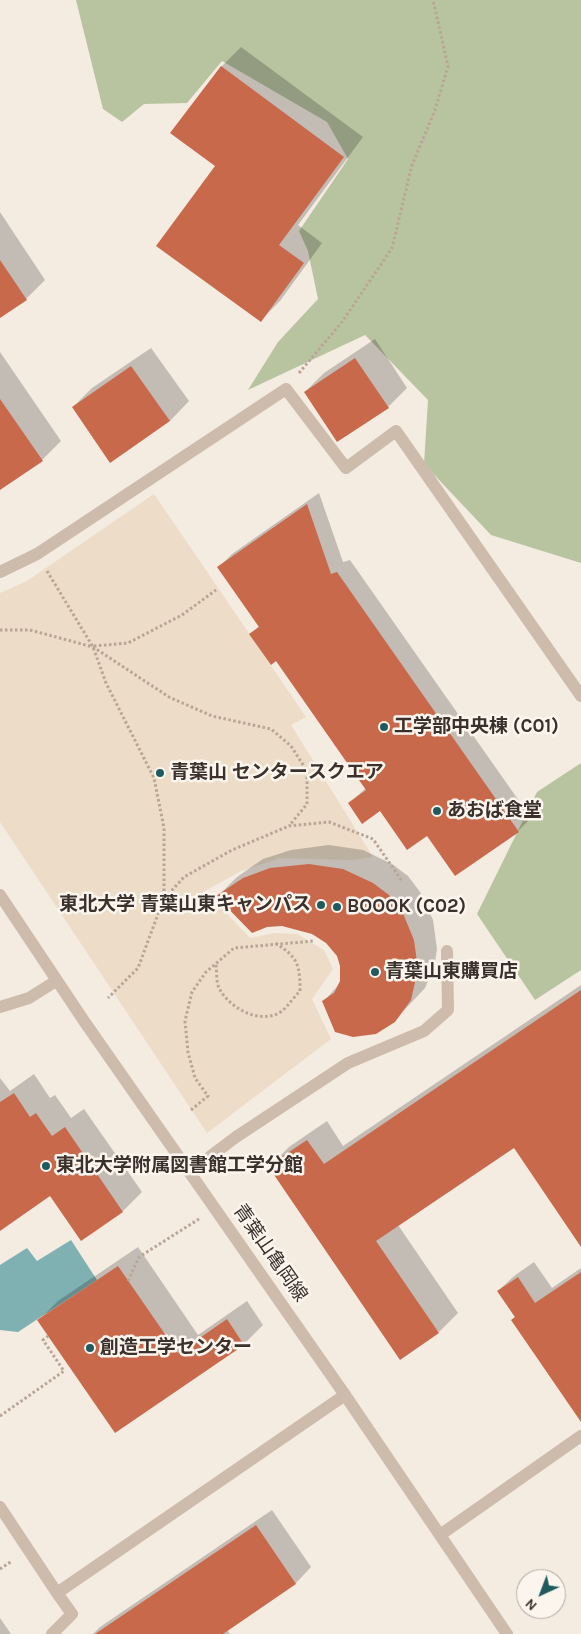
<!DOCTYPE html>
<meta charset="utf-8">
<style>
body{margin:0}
#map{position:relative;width:581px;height:1634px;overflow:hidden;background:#f4ebe1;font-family:Karla,sans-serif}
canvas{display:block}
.north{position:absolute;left:516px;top:1569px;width:50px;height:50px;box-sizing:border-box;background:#fbf5ee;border:1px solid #aea6a0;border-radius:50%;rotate:223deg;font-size:14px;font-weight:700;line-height:20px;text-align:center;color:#3b302b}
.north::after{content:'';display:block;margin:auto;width:18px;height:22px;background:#1f5a5e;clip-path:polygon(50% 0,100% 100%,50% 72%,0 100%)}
</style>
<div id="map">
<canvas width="581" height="1634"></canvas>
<div class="north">N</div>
</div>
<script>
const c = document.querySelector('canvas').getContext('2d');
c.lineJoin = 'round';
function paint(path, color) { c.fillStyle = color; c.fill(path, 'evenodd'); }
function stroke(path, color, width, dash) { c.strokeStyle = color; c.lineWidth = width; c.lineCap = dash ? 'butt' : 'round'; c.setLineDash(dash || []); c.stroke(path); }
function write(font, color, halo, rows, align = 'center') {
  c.font = font + ' Karla,"Noto Sans JP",sans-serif'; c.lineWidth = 5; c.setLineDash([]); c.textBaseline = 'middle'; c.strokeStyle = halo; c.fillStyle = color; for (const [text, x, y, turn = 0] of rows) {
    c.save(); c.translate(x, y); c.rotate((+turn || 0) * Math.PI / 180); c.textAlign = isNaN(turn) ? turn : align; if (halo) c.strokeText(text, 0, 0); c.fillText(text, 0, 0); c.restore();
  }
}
paint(new Path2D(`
 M76,0H581V563L491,535L424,464L428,400L365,335L248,390L278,342L318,299L308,251L299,231L348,159L327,122L222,61L187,103L144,104L122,122L103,109Z
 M581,763V970L535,1000L477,914L537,792Z`), '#b8c4a0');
paint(new Path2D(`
 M154,494L306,717L291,725L373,857L352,860L280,858L241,871L205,891L250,938L275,933L297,934L324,950L333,969L312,999L331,1039L207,1133L0,822V593L27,581Z`), '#ecdcc8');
paint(new Path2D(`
 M71,1240L97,1280L18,1332L0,1330V1265L27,1248L37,1261Z`), '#7fb0b2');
paint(new Path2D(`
 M241,47L363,137L298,225L322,243L280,301L261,320L216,166L172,133L222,66Z
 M0,212L45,280L26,299L0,316Z
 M375,339L407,388L388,407L305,392L324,373Z
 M151,348L189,401L170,421L73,407L92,388Z
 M0,352L61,441L42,460L0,483Z
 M319,493L343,562L350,560L531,818L518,831L427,834L381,810L349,803L366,788L276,659L251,634L260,625L219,567L232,554Z
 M329,845L363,850L392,864L408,876L420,892L433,920L437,949L434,968L425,988L394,1021L324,1001L341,982V966L338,956L327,942L313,933L218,896L237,877L263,859L291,850Z
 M581,985V1244L514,1146L398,1225L458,1313L439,1332L270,1166L289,1147L327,1121L343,1146Z
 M34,1074L50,1098L55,1095L71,1118L84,1109L142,1192L123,1211L81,1239L50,1194L0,1229V1078L10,1091Z
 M138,1247L198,1335L247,1301L263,1325L244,1344L115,1431L39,1320L58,1301Z
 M534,1262L552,1288L581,1268V1420L498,1291L514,1276Z
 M272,1510L311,1567L296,1583L227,1630L230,1634H93L100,1627Z
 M0,1618L11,1634H0Z`), '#0003');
paint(new Path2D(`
 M221,66L344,157L279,245L304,263L261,322L156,246L215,166L170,133Z
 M0,260L27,300L0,318Z
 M355,358L389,408L337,442L304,392Z
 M131,366L170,421L110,463L72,407Z
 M0,399L43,461L0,490Z
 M307,504L331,574L337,572L519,832L455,876L427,836L407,850L380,811L362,824L348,803L366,790L276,661L271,665L249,634L259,627L217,567Z
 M309,864L343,869L373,883L389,895L402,911L414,940L418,969L411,1000L395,1022L376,1034L353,1037L335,1032L322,1001L334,993L340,981V966L337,956L326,943L312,934L282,926L267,927L252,933L216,896L243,878L270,868Z
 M581,990V1247L514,1148L376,1241L439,1333L400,1360L268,1166L307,1140L324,1164Z
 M14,1093L30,1117L36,1113L52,1136L65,1127L123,1212L81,1241L50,1196L0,1231V1102Z
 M118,1266L178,1353L227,1319L244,1345L115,1433L37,1320Z
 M581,1272V1422L511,1320L515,1317L497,1291L518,1277L535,1303Z
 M256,1525L296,1584L223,1634H95Z`), '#c8694b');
stroke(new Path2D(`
 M299,373L342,322L392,248L412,165L435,110L448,66L433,0
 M47,571L93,647L106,683L154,778L164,828V898L138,968L108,998
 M0,630H30L93,647L169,697L212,716L271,729L291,746L307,771V804L289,826
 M94,646L128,643L182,615L216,590
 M165,898L184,877L232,850L289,826L329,822L373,839L402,881
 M216,965C217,972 216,982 219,988C229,1008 261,1026 282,1011C288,1006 294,997 300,991C300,965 298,957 275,943
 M191,1110L208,1096L195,1078L188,1052L185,1021L192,992L206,972L234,948L314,941
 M128,1281L139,1257L199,1219
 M0,1416L64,1371L43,1340L48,1336
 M0,1569L12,1561`), '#b9a596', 3, [2.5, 2.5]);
stroke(new Path2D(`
 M0,572L37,554L286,389L346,468L396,431L581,696
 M191,1171L236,1137L348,1063L424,1031L448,1010L447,951
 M0,1507L57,1593L345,1395
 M440,1535L581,1436
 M52,1634L72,1614L57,1593`), '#cdbbac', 12);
stroke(new Path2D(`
 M0,895L84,1021L345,1395L507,1634
 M0,1007L29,998L56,981`), '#cdbbac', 12);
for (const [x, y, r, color] of [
 [384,727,5,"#1f5a5e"],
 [160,773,5,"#1f5a5e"],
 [437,811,5,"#1f5a5e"],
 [321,905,5,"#1f5a5e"],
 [337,907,5,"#1f5a5e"],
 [375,972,5,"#1f5a5e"],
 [46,1166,5,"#1f5a5e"],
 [90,1348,5,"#1f5a5e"]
]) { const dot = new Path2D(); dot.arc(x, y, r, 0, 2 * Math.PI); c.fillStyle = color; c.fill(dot); stroke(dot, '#fbf5ee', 2); }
write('bold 19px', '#3b302b', '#fbf5ee', [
 ["工学部中央棟 (C01)",394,727],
 ["青葉山 センタースクエア",170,773],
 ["あおば食堂",447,811],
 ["東北大学 青葉山東キャンパス",311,905,"right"],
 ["BOOOK (C02)",347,907],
 ["青葉山東購買店",385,972],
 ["東北大学附属図書館工学分館",56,1166],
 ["創造工学センター",100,1348]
], 'left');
write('19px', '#3b302b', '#fbf5ee', [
 ["青葉山亀岡線",270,1253,55]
]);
</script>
